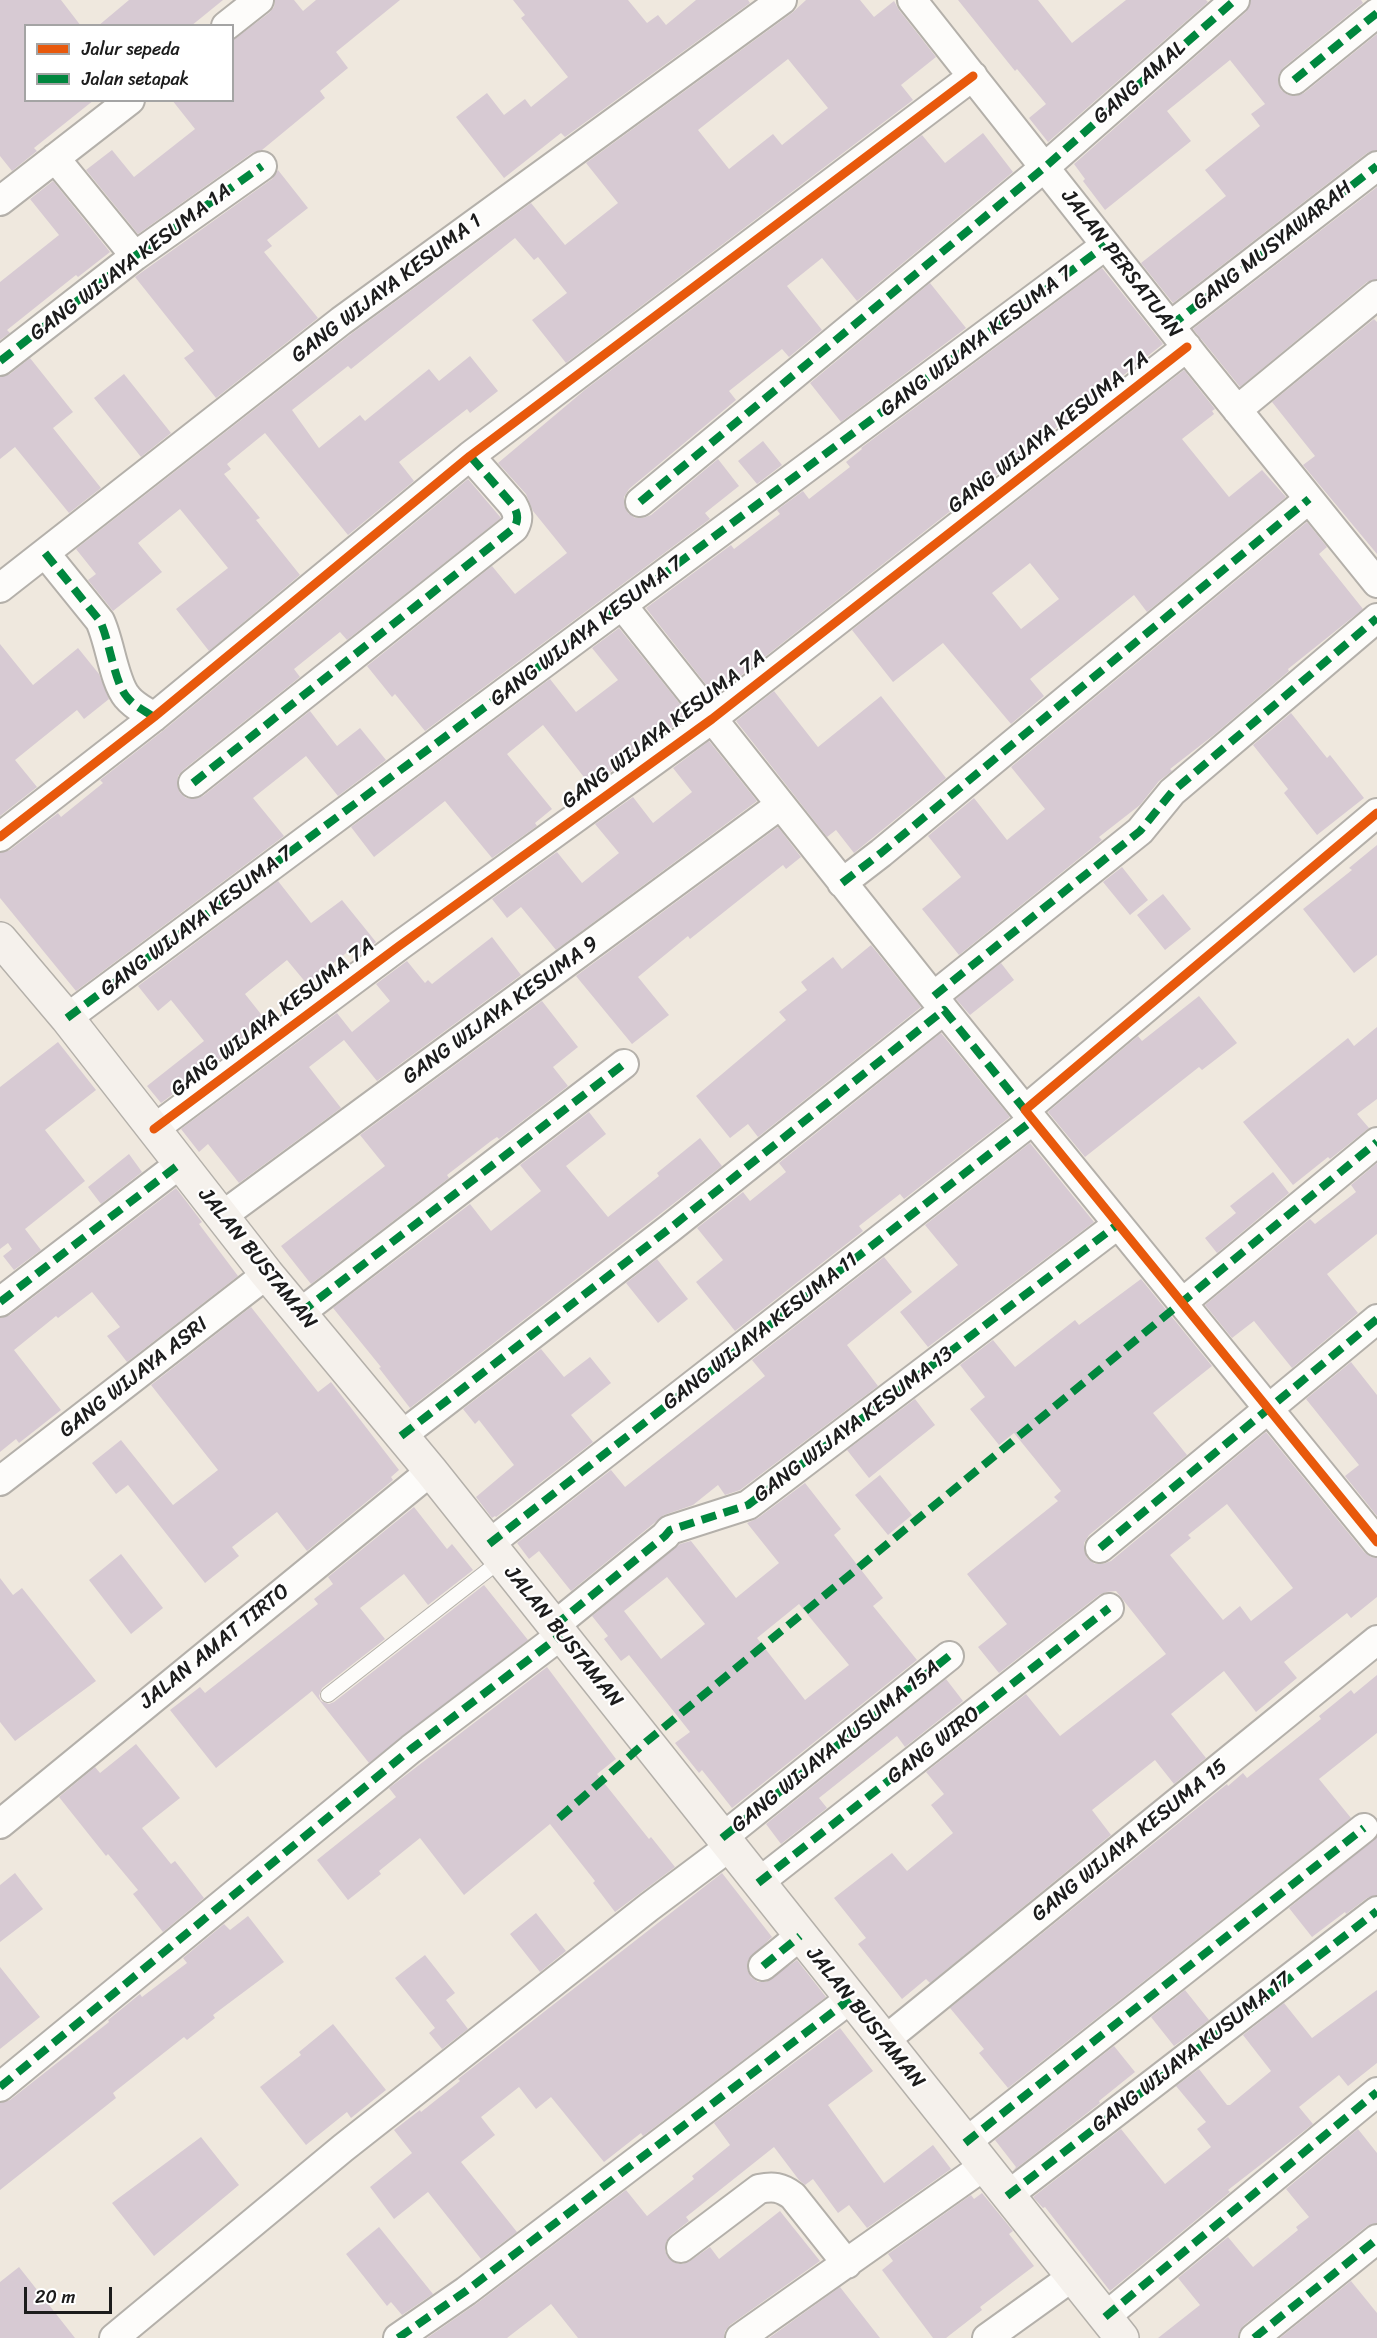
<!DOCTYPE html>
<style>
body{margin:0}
#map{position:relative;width:1377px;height:2338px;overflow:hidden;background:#efe8de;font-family:Sriracha,sans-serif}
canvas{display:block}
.legend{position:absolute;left:24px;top:24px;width:210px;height:78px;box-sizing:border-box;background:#fff;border:2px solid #a4a4a4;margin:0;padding:8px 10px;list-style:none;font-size:18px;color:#1c1c1c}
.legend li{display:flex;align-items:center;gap:12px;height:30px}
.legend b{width:30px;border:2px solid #a4a4a4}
.scale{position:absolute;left:24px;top:2287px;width:88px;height:27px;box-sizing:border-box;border:3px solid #1c1c1c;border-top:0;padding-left:8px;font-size:18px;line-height:21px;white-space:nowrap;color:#1c1c1c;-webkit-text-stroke:4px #fff;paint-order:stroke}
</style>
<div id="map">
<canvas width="1377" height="2338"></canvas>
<ul class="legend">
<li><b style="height:8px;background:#e8590c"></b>Jalur sepeda</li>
<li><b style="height:8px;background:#00873e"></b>Jalan setapak</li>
</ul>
<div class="scale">20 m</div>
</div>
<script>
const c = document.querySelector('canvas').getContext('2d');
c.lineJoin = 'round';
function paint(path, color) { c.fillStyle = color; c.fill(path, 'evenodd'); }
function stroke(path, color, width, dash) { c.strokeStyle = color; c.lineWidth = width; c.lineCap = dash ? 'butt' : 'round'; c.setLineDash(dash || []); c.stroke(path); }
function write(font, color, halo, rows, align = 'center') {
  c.font = font + ' Sriracha,sans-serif'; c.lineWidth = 4.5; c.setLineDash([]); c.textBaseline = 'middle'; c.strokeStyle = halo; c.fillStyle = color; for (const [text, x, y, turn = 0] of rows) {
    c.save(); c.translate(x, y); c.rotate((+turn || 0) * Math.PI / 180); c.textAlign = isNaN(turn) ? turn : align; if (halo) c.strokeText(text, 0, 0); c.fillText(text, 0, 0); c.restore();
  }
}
paint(new Path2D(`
 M0,0H61L81,26H26V100H94L34,148L37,151L12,171L0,156Z
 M129,0H223L191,26H98Z
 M275,0H294L303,11L316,0H400L336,52L348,68L320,91L325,98L262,150L252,153L138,234L86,170L112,150L134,177L195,129L172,100H232V41L269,13L274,7Z
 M513,0H628L647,23L658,15L666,25L696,0H748L750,3L565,137L561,133L504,178L456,117L487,93L504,115L525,99L531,107L568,77L521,18L525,15Z
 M806,0H860L874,17L894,1L899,10L936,57L901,85L913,100L566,363L532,320L567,293L538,257L534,260L515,238L351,369L348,366L292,410L319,448L360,415L365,421L429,369L439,381L470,356L498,391L470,413L467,409L399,462L414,481L348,535L265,433L227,464L231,469L224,474L260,518L256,520L300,575L209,651L176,609L228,568L180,509L138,543L162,572L113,611L88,580L96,574L76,549L351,334L531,203L565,245L618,203L586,163L792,13ZM788,59L828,108L782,145L773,134L729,169L698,130Z
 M958,0H1038L1072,43L1126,0H1206L1208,2L1048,142L1029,118L1046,104L1017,69L1015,71Z
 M1251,0H1361L1363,3L1284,67L1279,74L1278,82L1281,90L1288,95L1296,96L1304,93L1377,34V150L1367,153L1173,303L1141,263L1226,196L1205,170L1260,126L1251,114L1265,104L1230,60L1167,111L1191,141L1105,210L1083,181L1085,179L1074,164L1246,12Z
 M983,133L1013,172L857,301L822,258L787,286L822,330L789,357L782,349L729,391L736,400L629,489L624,497V505L628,513L635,518H643L651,515L718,459L739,486L705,513L710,519L425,731L395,694L392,697L367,666L492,566L515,594L567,553L533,511L526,494L498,463L586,389L922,135L945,163Z
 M278,170L308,208L267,240L272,246L264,252L318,318L216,398L184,358L194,351L135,277L272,179Z
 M53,181L110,252L78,277L76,275L7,330L10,333L0,340V282L59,235L30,199Z
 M1377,187V279L1367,282L1240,387L1193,329Z
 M1102,268L1163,344L715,696L646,608L731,545L734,549L780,514L777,510L803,491L809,499L850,467L846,462L862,449L861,448Z
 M930,283L966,328L841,422L810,383Z
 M1374,319L1377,322V554L1303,465L1315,456L1272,402Z
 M30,358L73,412L53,428L101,488L69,513L15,447L0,459V377L10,374Z
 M1184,370L1215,409L1212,411L1214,414L1182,439L1229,497L1262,470L1286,497L1147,612L1134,595L1030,679L1044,696L1011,724L943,643L893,682L852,630ZM1030,563L1059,599L1021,629L992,593Z
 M124,374L171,433L141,457L94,398Z
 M763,441L782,465L757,484L738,461Z
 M468,479L501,518L347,640L340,632L294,669L300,677L183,770L178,776L177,785L180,793L186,798L195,799L203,796L310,711L337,746L360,728L386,760L338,796L306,756L253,798L284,836L76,991L0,898V853L10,850L58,813L61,817L103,783L100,780L164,730Z
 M1307,522L1327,547L1319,554L1363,609L1288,669L1289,671L1215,734L1170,769L1172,771L1159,781L1140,805L1099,837L1102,840L959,955L922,909L961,877L928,836L974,798L1007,840L1045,809L1011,767Z
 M619,628L689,715L591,786L543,725L507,754L552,809L535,823L537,826L492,858L445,801L374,857L351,827L550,679L576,712L618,680L592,648Z
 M0,644L33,685L78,648L99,674L109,699L84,719L77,710L15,760L37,787L0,816Z
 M774,691L818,747L881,696L946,778L854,853L836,830L827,837L736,721Z
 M1291,713L1327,758L1330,755L1364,798L1317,835L1284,793L1288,789L1253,745Z
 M709,741L757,801L556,950L521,907L507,918L492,899L557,852L582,883L619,853L595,824L633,797L653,823L692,792L673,768Z
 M778,827L801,857L786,869L783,865L690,939L688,936L638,977L669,1015L632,1044L576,976Z
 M1377,845V955L1354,973L1303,909L1352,870L1349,868Z
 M1122,867L1148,900L1130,915L1103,882Z
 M278,881L311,923L342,900L376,942L356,958L350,950L307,984L287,960L245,994L268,1023L161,1103L147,1086L204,1041L171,1000L158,1011L138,986Z
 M1163,894L1191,929L1165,950L1137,915Z
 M492,937L521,975L377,1081L344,1040L309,1067L341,1108L239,1183L208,1144L199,1152L181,1129L337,1013L352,1032L390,1001L376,984L407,961L425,983L428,980L432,984Z
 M871,945L921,1007L758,1137L748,1124L730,1138L696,1096L786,1020L779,1012L807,990L801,982L833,957L842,969Z
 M1001,963L1014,980L970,1015L956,999Z
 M1199,996L1237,1043L1202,1070L1199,1067L1085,1157L1048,1112L1138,1036L1142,1041Z
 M542,1001L578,1047L553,1067L568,1086L499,1139L497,1137L491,1141L447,1175L449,1178L311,1284L281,1246L385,1166L360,1135Z
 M1377,1027V1099L1357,1114L1369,1128L1330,1159L1328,1157L1293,1185L1243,1122L1348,1038L1354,1046Z
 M941,1033L1010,1117L904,1199L900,1194L859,1226L863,1231L735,1331L696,1282L723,1260L697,1228L743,1192L750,1201L786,1172L779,1163Z
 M58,1042L96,1090L45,1130L85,1181L25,1229L41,1250L14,1270L3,1256L12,1249L8,1243L0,1249V1087Z
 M589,1112L606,1134L566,1166L608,1217L659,1176L657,1173L700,1138L722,1166L410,1408L379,1368L381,1367L333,1308L470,1204L491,1231L541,1191L520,1165Z
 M1030,1143L1094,1222L928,1347L900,1312L958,1265L925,1225Z
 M129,1154L142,1172L101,1204L88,1187Z
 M1377,1163V1234L1327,1274L1358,1313L1292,1368L1254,1321L1232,1338L1205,1305L1310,1219L1315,1224L1356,1192L1351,1185Z
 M1273,1172L1289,1193L1217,1253L1205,1238L1236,1213L1230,1206Z
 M176,1188L202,1222L199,1224L238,1276L127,1362L107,1336L120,1327L92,1292L58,1318L56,1316L14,1350L61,1410L19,1443L16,1439L0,1452V1318L10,1315Z
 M884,1257L912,1292L847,1345L878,1386L740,1490L725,1495L718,1485L693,1505L664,1515L571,1591L539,1551L529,1559L517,1543L611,1470L625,1487L765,1376L752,1360Z
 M657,1259L688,1299L658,1323L626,1283Z
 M1141,1279L1212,1366L1153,1413L1187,1455L1089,1535L1084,1543V1550L1087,1558L1095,1564H1103L1111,1561L1266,1432L1364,1552L1371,1557L1377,1558V1597L1351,1618L1347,1613L1284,1662L1297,1678L1256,1712L1224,1671L1171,1714L1206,1758L1174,1784L1155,1760L1092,1810L1111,1835L930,1983L926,1979L902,1999L858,1944L866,1938L834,1898L892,1853L907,1871L953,1833L931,1805L944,1794L926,1772L1026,1694L1060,1736L1166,1654L1116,1591L1106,1592L1099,1595L999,1673L978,1647L1007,1624L967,1574L1058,1501L1054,1497L1061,1491L1014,1433L999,1445L970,1409L985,1397L960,1365L993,1340L1015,1367L1075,1320L1079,1325ZM1227,1504L1293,1588L1251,1621L1240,1606L1223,1620L1170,1555L1191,1538L1188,1535Z
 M251,1307L318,1392L331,1382L399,1470L391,1477L393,1480L307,1551L277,1512L232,1547L239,1556L205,1583L128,1485L116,1494L92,1463L121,1440L173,1505L218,1470L151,1385Z
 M541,1349L564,1377L590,1357L611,1383L571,1415L593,1442L496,1517L495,1516L492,1518L476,1497L514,1465L479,1420L475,1424L463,1409Z
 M1351,1362L1377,1395V1516L1345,1476L1359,1465L1306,1399Z
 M915,1399L935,1425L869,1478L847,1450Z
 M880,1475L912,1515L888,1535L855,1495Z
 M805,1483L841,1529L834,1535L883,1598L873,1606L917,1660L732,1808L702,1770L699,1773L675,1743L690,1732L629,1655L621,1661L604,1639L608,1636L592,1616L680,1544L691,1541L736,1598L779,1563L747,1523L758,1518ZM667,1577L705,1624L661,1659L624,1611ZM799,1604L849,1665L805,1700L757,1638Z
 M414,1507L447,1549L452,1544L473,1570L428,1605L404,1574L360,1608L385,1639L322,1688L319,1696L321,1701L329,1704L334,1702L484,1585L528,1640L369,1763L312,1691L216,1768L170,1710L200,1687L205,1693L318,1604L314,1599L333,1584L328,1577Z
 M121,1554L163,1608L131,1634L89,1580Z
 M0,1578L13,1595L22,1588L96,1681L15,1741L0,1722Z
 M547,1667L616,1759L597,1774L649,1839L651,1837L675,1867L615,1912L593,1883L595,1881L550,1824L464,1895L420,1838L379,1871L381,1874L348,1900L317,1860L396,1797L389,1788Z
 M1377,1675V1733L1319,1779L1351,1818L1008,2088L979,2053L984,2049L950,2008L1227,1784L1228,1786L1243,1773L1247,1778L1321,1719L1319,1716L1351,1690L1354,1694Z
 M946,1679L963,1701L905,1747L897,1736L819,1798L827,1808L781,1844L766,1824Z
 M136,1744L180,1798L142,1828L171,1864L175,1861L204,1898L163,1932L133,1894L138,1890L108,1854L106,1856L59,1797L95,1767L100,1773Z
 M1377,1837V1895L1367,1898L1346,1914L1345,1912L1312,1937L1289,1908Z
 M15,1873L43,1909L0,1942V1885Z
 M722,1873L772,1937L748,1960L747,1969L751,1977L758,1982H766L797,1960L826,1997L643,2136L641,2133L604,2162L551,2097L536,2109L519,2087L481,2117L495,2135L461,2162L517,2232L481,2259L428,2192L394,2219L370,2187L412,2153L394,2130L420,2110L421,2112L460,2081L458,2079Z
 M536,1913L566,1951L540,1972L510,1934Z
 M248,1916L284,1962L213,2015L215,2018L187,2040L184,2037L113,2093L116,2098L0,2190V2103L10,2100L109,2022L108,2020L140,1994L142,1997L187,1963L183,1958L224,1924L230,1930Z
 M425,1955L455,1993L446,2000L468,2029L442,2049L429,2033L435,2028L395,1978Z
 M0,1967L40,2017L0,2049Z
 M1185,1990L1209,2020L1174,2046L1151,2017Z
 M1377,1990V2063L1348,2086L1339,2075L1299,2107L1313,2124L1228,2190L1230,2192L1110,2291L1045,2207L1043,2208L1033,2197L1121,2129L1165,2184L1211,2147L1197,2129L1206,2122L1176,2086L1199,2069L1227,2105H1230L1271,2071L1243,2035L1284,2003L1312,2038Z
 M333,2024L386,2090L351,2118L347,2112L306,2145L260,2087L301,2055L299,2052Z
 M840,2028L873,2071L828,2105L884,2183L933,2145L951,2169L867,2228L849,2205L838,2213L813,2179L805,2185L799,2180L774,2147L686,2217L689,2221L671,2235L666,2242L665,2251L668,2257L675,2263L682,2264L690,2261L710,2247L719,2259L780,2211L820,2261L730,2325L725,2331L724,2338H578L551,2304L507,2338H427L476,2304L626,2190L647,2216L694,2179L692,2176L730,2145L714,2123Z
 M1114,2046L1135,2072L1099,2101L1100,2103L1013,2171L1016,2167L995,2140Z
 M1358,2129L1377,2153V2223L1367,2226L1244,2325L1239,2332L1238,2338H1158L1200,2305L1178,2278L1228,2237L1253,2267L1298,2230L1296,2227L1309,2217L1286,2189Z
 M201,2137L239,2185L154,2256L112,2203Z
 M982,2193L1013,2231L1009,2234L1034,2266L980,2307L982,2310L946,2338H933L882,2270L893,2261L888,2254L971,2195L974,2199Z
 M379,2227L433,2294L402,2315L391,2302L387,2306L346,2254Z
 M19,2267L75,2338H0V2282Z
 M1351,2281L1377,2313V2338H1280Z
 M840,2287L880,2338H769Z`), '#d7cad3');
const lane = new Path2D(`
 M328,1695L501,1560`);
const street = new Path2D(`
 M912,0L1196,359L1377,583
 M226,26L259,0
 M1294,80L1377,13
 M55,158L135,256
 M0,201L130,100
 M1170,326L1377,166
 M0,361L135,256L262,166
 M1237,410L1377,295
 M640,502L1045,167L1235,0
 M45,553L100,621C110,642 114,682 127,697C134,706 145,711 154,717
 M0,588L341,321L782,0
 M622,605L944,1010
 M193,783L514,528C519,519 518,514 513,505L470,456
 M1377,813L1025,1110L1377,1542
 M0,837L154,717L470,456L973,76
 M842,883L881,853L1309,499
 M934,996L1140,831L1172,792L1377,618
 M67,1018L1106,245
 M154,1129L399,946L712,719L1187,347
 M222,1216L780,805
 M0,1302L181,1163
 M1182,1303L1377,1142
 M300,1313L624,1064
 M401,1436L669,1229L944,1010L1025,1110
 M0,1481L267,1274
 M489,1544L1033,1120
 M1100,1548L1377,1319
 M554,1626L665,1536L670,1530L748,1505L1117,1225
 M0,1824L431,1471
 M722,1838L949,1656
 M758,1883L1109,1608
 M763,1966L800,1936
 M884,2041L1377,1640
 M0,2087L411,1749L561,1635
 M965,2143L1364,1828
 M1007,2196L1377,1911
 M681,2248L759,2189C773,2186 781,2187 793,2196L847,2264
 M1105,2317L1377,2092
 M114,2338L343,2148L649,1907L729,1847
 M398,2338L466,2291L850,1999
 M740,2338L984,2166
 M987,2338L1072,2277
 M1254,2338L1377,2239`);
const secondary = new Path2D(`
 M0,939L67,1018L267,1274L431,1471L1122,2338`);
stroke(lane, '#b4b0aa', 16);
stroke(street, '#b4b0aa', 32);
stroke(secondary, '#b4b0aa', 36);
stroke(lane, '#fdfcfa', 14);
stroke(street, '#fdfcfa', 28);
stroke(secondary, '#f5f1ec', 33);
stroke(new Path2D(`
 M1294,80L1377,13
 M1170,326L1377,166
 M0,361L135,256L262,166
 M640,502L1045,167L1235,0
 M45,553L100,621C110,642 114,682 127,697C134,706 145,711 154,717
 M193,783L514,528C519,519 518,514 513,505L470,456
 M842,883L881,853L1309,499
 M934,996L1140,831L1172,792L1377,618
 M67,1018L1106,245
 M0,1302L181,1163
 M300,1313L624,1064
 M401,1436L669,1229L944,1010L1025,1110
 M489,1544L1033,1120
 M1100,1548L1377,1319
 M554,1626L665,1536L670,1530L748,1505L1117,1225
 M559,1818L646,1742L1377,1142
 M722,1838L949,1656
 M758,1883L1109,1608
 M763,1966L800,1936
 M0,2087L411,1749L561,1635
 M965,2143L1364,1828
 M1007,2196L1377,1911
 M1105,2317L1377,2092
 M398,2338L466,2291L850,1999
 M1254,2338L1377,2239`), '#00873e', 8, [15, 8]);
stroke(new Path2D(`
 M1377,813L1025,1110L1377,1542
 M0,837L154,717L470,456L973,76
 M154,1129L399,946L712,719L1187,347`), '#e8590c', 9);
write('21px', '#1c1c1c', '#fff', [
 ["GANG AMAL",1140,83,-41],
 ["GANG MUSYAWARAH",1273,246,-38],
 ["GANG WIJAYA KESUMA 1A",131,263,-37],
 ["JALAN PERSATUAN",1121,264,52],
 ["GANG WIJAYA KESUMA 1",387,289,-37],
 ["GANG WIJAYA KESUMA 7",977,342,-37],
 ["GANG WIJAYA KESUMA 7A",1049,433,-38],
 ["GANG WIJAYA KESUMA 7",587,632,-37],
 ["GANG WIJAYA KESUMA 7A",664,730,-37],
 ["GANG WIJAYA KESUMA 7",197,922,-37],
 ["GANG WIJAYA KESUMA 9",501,1011,-36],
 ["GANG WIJAYA KESUMA 7A",273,1018,-37],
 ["JALAN BUSTAMAN",257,1259,51],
 ["GANG WIJAYA KESUMA 11",761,1332,-38],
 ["GANG WIJAYA ASRI",134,1378,-38],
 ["GANG WIJAYA KESUMA 13",854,1425,-37],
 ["JALAN BUSTAMAN",563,1637,51],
 ["JALAN AMAT TIRTO",215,1647,-39],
 ["GANG WIRO",934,1746,-38],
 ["GANG WIJAYA KUSUMA 15A",836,1747,-39],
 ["GANG WIJAYA KESUMA 15",1130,1841,-39],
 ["JALAN BUSTAMAN",865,2018,51],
 ["GANG WIJAYA KUSUMA 17",1192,2053,-38]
]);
</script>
